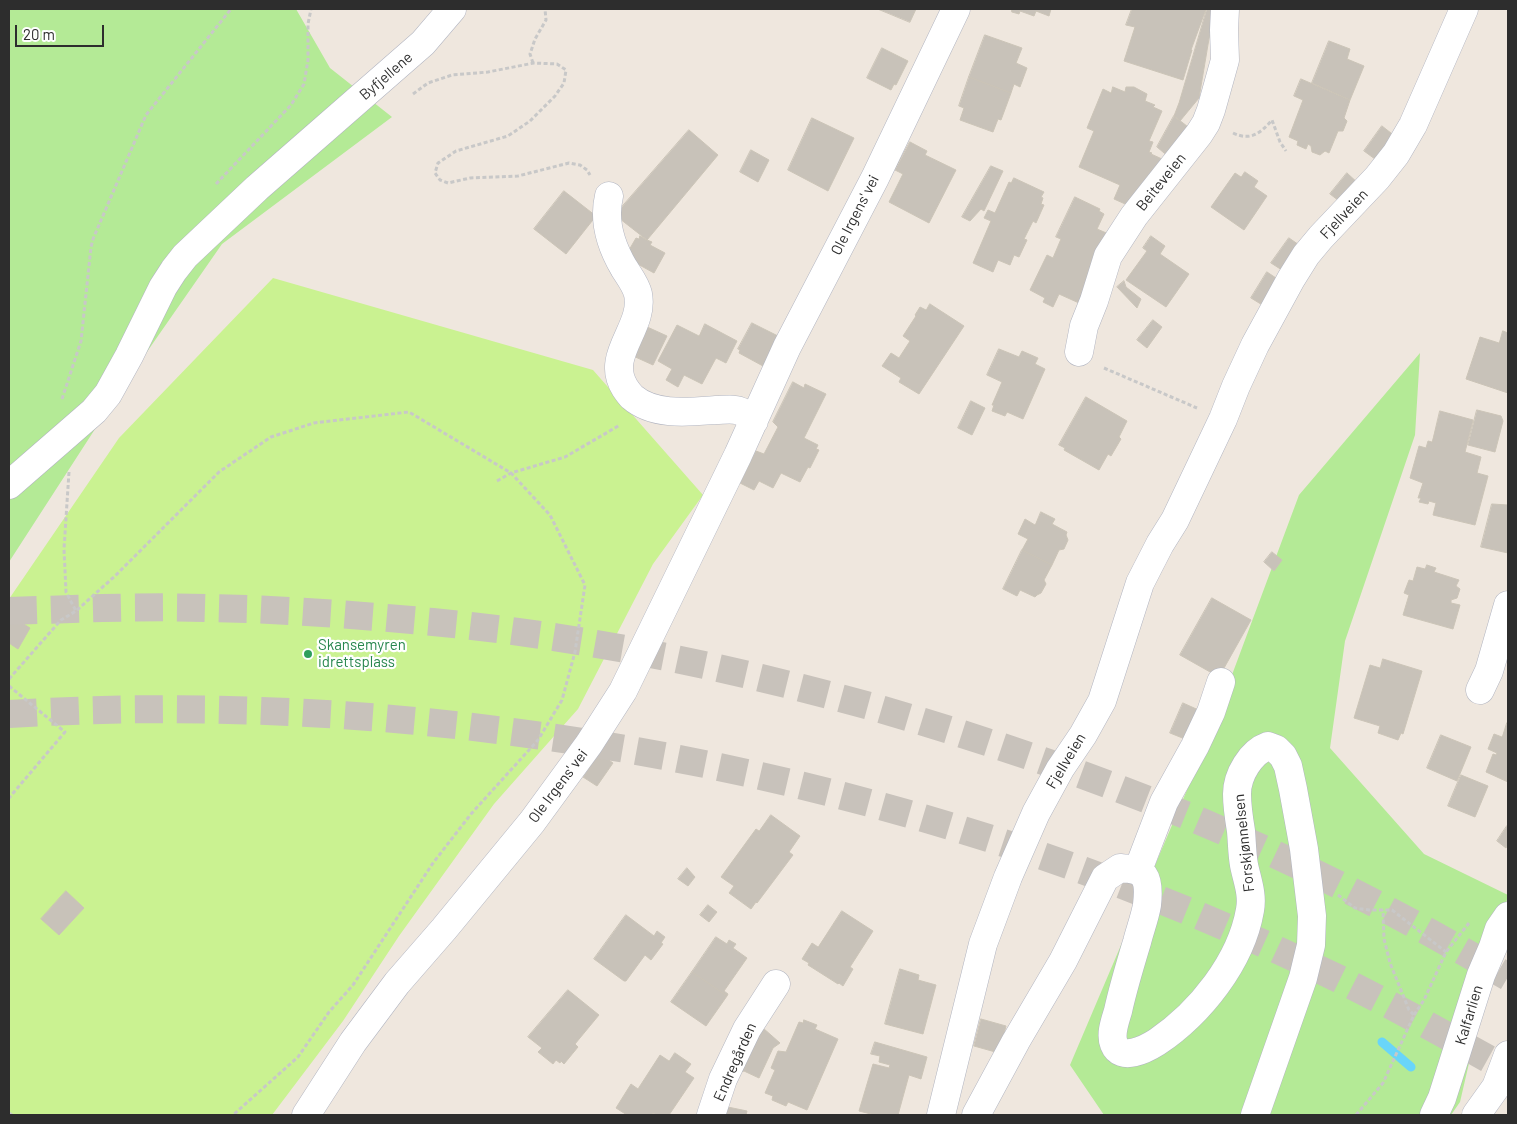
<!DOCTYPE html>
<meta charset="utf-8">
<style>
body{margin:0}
#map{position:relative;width:1517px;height:1124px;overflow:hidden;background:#efe7de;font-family:Barlow,sans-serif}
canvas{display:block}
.frame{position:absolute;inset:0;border:10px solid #2d2d2d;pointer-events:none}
.scale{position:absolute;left:15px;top:25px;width:89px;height:22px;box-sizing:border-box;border:2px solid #2d2d2d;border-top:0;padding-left:6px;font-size:15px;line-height:18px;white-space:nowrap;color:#2d2d2d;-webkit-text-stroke:4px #fff;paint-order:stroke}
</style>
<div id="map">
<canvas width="1517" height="1124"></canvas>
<div class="frame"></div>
<div class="scale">20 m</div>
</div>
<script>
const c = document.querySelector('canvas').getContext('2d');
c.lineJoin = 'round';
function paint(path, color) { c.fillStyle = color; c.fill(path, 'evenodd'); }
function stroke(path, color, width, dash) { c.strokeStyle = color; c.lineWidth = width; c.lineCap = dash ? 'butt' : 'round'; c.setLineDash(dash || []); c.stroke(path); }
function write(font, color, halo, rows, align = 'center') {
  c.font = font + ' Barlow,sans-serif'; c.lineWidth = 4.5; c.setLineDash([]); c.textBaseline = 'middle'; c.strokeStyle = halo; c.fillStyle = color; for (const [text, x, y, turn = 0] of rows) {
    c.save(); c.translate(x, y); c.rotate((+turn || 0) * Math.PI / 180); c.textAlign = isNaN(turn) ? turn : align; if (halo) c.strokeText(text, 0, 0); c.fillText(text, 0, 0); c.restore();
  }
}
paint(new Path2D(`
 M9,9H296L330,68L392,117L222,244L119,392L9,562Z
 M1420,353L1415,435L1345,641L1330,748L1424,854L1508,895L1460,1102L1451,1115H1104L1070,1065L1204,750L1299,495Z`), '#b4ea96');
paint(new Path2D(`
 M273,278L593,370L703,495L653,564L578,709L494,804L399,936L343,1021L272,1115H9V599L119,438Z`), '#caf291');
stroke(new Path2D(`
 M1382,1042L1411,1067`), '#69d5f9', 9);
const building = new Path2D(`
 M878,9H916L910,22Z
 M1012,9H1051L1049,16L1036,11L1034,16L1020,11L1019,14L1012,12Z
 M1132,9H1206L1191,50H1192L1183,80L1124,61L1135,27L1126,25Z
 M1207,9H1214L1199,98L1180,121L1174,116L1179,103Z
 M985,35L1022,48L1016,63L1027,68L1020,87L1014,84L1011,93L969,77Z
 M1329,41L1350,49L1347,59L1364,66L1350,100L1312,83Z
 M882,48L908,61L896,85L894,84L891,90L867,78Z
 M969,77L1011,93L1001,120L998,119L993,132L960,120L964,108L959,106Z
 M1301,79L1350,100L1344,118L1347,121L1343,131H1338L1329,153L1325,151L1320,155L1312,152L1311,146L1308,144L1306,149L1297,145L1298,141L1289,137L1303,100L1294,96Z
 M1113,87L1125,92L1126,87H1134L1147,94L1145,101L1155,105L1153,107L1162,111L1149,141L1153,142L1149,152L1152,153L1151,154L1162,159L1132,207L1114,199L1120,185L1079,167L1094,131L1087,128L1103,89L1111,93Z
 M1174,116L1192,130L1170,158L1157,147Z
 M812,118L854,138L828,191L788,170Z
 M1382,126L1396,137L1379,162L1364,151Z
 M689,130L718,155L647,240L615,215Z
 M910,142L927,151L925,155L956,170L929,223L889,202L903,174L895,170Z
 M751,150L769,160L758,182L740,172Z
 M991,166L1003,171L984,211L981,209L970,221L962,217Z
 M1245,172L1258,181L1254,187L1267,196L1244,230L1211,207L1235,173L1241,177Z
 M1347,173L1360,185L1343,204L1330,194Z
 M1014,178L1044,192L1041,197L1043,198L1041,204L1044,205L1036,223L1033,221L1024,239L1027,240L1019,257L1014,255L1010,265L998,260L993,272L973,263L991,221L984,218L988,210L995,213L1009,182L1011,183Z
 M564,191L596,216L566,254L534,229Z
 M1075,197L1100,209L1099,211L1104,214L1097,229L1111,235L1079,303L1059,294L1053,307L1043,302L1045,298L1030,290L1047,255L1053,258L1061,239L1056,237Z
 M640,236L647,240L652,242L650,245L665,253L654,273L625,257L636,238L639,239Z
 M1151,236L1165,246L1160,254L1189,274L1166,307L1126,280L1147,251L1143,248Z
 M1289,238L1302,247L1285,272L1271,263Z
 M1267,272L1279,280L1264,306L1251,298Z
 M1124,281L1126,287L1141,299L1137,308L1117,287Z
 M930,304L964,326L919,394L899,382L901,378L882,366L891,353L899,358L910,341L903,336L916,316L915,315L920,307L926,310Z
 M1153,320L1162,327L1147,348L1137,340Z
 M752,323L778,336L763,366L739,353L740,350L738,349Z
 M705,324L737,341L726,363L716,358L702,384L684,375L678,387L666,380L672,369L658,361L677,325L699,336Z
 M645,326L667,336L653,365L631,355Z
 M1503,331L1508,333V393L1466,379L1480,337L1499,343Z
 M999,349L1019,357L1022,351L1038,358L1035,364L1045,369L1023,419L1007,412L1005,416L992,411L994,405H992L1002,382L987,375Z
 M793,382L804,388L805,384L826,394L804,438L818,445L816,449L819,450L810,468L808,467L800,482L781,473L773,488L759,481L754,490L740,483L756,451L764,454L778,427L773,422Z
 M1086,397L1127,421L1119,437L1121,439L1111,456L1108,454L1099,470L1064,450L1065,448L1059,445Z
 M971,401L985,408L972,435L958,428Z
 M1477,410L1501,416L1503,421L1495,452L1468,445Z
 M1440,411L1473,420L1465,452L1481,457L1477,473L1488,476L1475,525L1433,515L1436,503L1429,501L1428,504L1419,502L1421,498H1418L1423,483L1410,478L1419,446L1426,448L1428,441L1432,442Z
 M1492,504L1508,505V553L1481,547Z
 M1041,512L1055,519L1052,524L1067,532L1066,535L1068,540L1064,549L1059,550L1052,565L1022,550L1028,539L1018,534L1025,519L1035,525Z
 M1022,550L1052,565L1044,580L1046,584L1041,593L1037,595L1035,597L1020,590L1017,596L1003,589Z
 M1272,552L1282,560L1274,571L1264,562Z
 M1427,565L1436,568L1434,572L1459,580L1456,586L1460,589L1457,598L1451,600V603L1460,605L1453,629L1403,615L1409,595L1404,593L1409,580L1413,581L1417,567L1425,569Z
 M1212,598L1251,620L1219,677L1180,655Z
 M14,618L30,628L18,649L9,643V627Z
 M1383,659L1422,671L1403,734L1401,733L1398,740L1378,733L1380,726L1354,718L1370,665L1380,668Z
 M1183,703L1203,712L1190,741L1170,733Z
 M1507,723L1508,724V782L1486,772L1493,754L1496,755L1497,753L1488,749L1494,734L1502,737Z
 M1441,735L1471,747L1457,781L1427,768Z
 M599,753L613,763L597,786L583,777Z
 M1461,775L1488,786L1475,817L1448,806Z
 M771,815L800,836L789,852L793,855L757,903L756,902L751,909L729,893L734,886L721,877L756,829L759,831Z
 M1507,826L1508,827V844L1506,848L1497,841Z
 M687,868L695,877L688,886L678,879Z
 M66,891L84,908L59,935L41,919Z
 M708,905L717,912L709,922L700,915Z
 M842,911L873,931L850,967L853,969L843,986L839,983L838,984L808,965L809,963L802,959L812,943L818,947Z
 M626,915L654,936L657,931L665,937L661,943L663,944L651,960L645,955L626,981H624L594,959Z
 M716,937L727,944L729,940L736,944L733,948L747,958L724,991L728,994L727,996L692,972Z
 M900,969L919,975L918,980L936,985L923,1034L885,1024Z
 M692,972L727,996L706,1026L671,1002Z
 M568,990L599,1015L575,1044L578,1047L564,1064L561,1061L560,1063L556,1060L553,1064L538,1052L542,1048L528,1037Z
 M981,1019L1006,1026L999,1053L974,1046Z
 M804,1020L817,1025L815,1029L838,1039L807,1110L788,1102L786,1106L772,1100L773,1096L765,1093L775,1070L771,1068L778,1051L786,1052L799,1022L803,1023Z
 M763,1028L780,1043L773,1048L759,1078L744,1071L736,1074Z
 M875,1042L927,1057L921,1079L909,1075L898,1115H875L859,1111L873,1064L889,1068L890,1065L879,1062L880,1056L871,1054Z
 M675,1053L691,1064L685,1072L694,1078L669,1115H656L653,1113L652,1115H627L616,1108L631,1084L638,1089L660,1055L669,1061Z
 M723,1106L747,1111L746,1115H720Z`);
paint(building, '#c8c2b9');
stroke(building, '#cbc4b7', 1);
stroke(new Path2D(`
 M9,611C74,609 140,606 205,608C281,609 357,615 433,622C582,636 729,667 873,707C1001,744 1128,788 1250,843C1338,882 1424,928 1508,977
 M9,714C397,690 802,756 1163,901C1221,924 1279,950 1335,977C1394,1006 1451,1038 1508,1070`), '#c8c2bb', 28, [28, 14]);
const minor = new Path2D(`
 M609,196C603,221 611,246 624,268C629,276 636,285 638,294C645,328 604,355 625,388C627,391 629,394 632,397C654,416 688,412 716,410C724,410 735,408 742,412C746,414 750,418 754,421
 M1079,352L1084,326L1094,301L1108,256L1134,216L1199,134L1206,123L1211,110L1225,60L1224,30L1225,9
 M9,485L94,411L108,394L129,356L163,287L174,270L185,256L257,188L423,43L452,9
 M1480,690L1489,671L1508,605
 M1138,870L1164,802L1195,746L1211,712L1221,682
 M306,1115L353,1042L397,983L444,929L532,822L589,744L623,691L738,455L787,347L875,178L956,9
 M711,1115L723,1079L747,1029L776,984
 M941,1115L983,944L1008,877L1036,813L1060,769L1083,735L1102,701L1140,583L1160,544L1175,520L1223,419L1236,386L1255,345L1291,279L1306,255L1321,237L1377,178L1396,154L1413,125L1464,9
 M976,1115L1016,1041L1063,961L1105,878L1120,868C1128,869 1138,868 1144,876C1149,883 1148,896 1147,905C1145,917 1140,930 1137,942C1130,965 1123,988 1118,1011C1115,1021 1110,1034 1114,1044C1121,1062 1146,1049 1157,1042C1200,1013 1241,962 1250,910C1253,894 1247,880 1244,865C1242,854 1242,842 1241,831C1239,819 1237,806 1237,794C1237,775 1251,752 1268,746L1276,749L1283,756L1288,766L1293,789L1304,849L1312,916L1311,945L1303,978L1255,1115
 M1434,1115L1442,1098L1481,975L1493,947L1499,929L1508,916
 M1476,1115L1496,1087L1508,1055`);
stroke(minor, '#b2b5c1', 29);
stroke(new Path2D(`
 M533,63L530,54L535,39L546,20L545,9
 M413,94L428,83L452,75L488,72L534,63L557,64L566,70L564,83L555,96L530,121L508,136L456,151L438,163L435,173L440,180L448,183L470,178L518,176L569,163L580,165L587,170L590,175
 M1233,133C1250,141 1260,134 1272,120L1280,142L1286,151
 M216,184L291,105L304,84L308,60V24L311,9
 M1104,368L1197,408
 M62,399L81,341L91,247L93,239L146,115L231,9
 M69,472L64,549L66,592L76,611
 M497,481L511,473L565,457L620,425
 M9,679L61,620L76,611L115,576L219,472L271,437L314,423L409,412L511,473L550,515L585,585L575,652L562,700L538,740L471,814L433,863L353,985L329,1012L298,1057L233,1115
 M9,686L65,732L9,798
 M1338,895L1355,908L1369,910H1392L1446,952
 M1414,1015L1424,1000L1446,952L1469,923
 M9,1113L12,1115
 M1356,1115L1383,1083L1414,1015L1409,1010L1390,963L1384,939L1383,910`), '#c8c8c8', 3, [4, 2.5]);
stroke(minor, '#fff', 28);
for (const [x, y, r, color] of [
 [308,654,5,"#2e9e5b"]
]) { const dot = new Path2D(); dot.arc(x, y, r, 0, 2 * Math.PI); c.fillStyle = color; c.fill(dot); stroke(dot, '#fff', 2); }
write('15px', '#2d2d2d', '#fff', [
 ["Byfjellene",386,76,-41],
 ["Beiteveien",1161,182,-51],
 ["Fjellveien",1344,214,-47],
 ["Ole Irgens' vei",855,215,-63],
 ["Fjellveien",1066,761,-59],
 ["Ole Irgens' vei",558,786,-53],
 ["Forskjønnelsen",1244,843,-96],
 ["Kalfarlien",1469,1015,-73],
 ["Endregården",735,1062,-66]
]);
write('15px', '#27864d', '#fff', [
 ["Skansemyren",318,645],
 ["idrettsplass",318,662]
], 'left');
</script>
